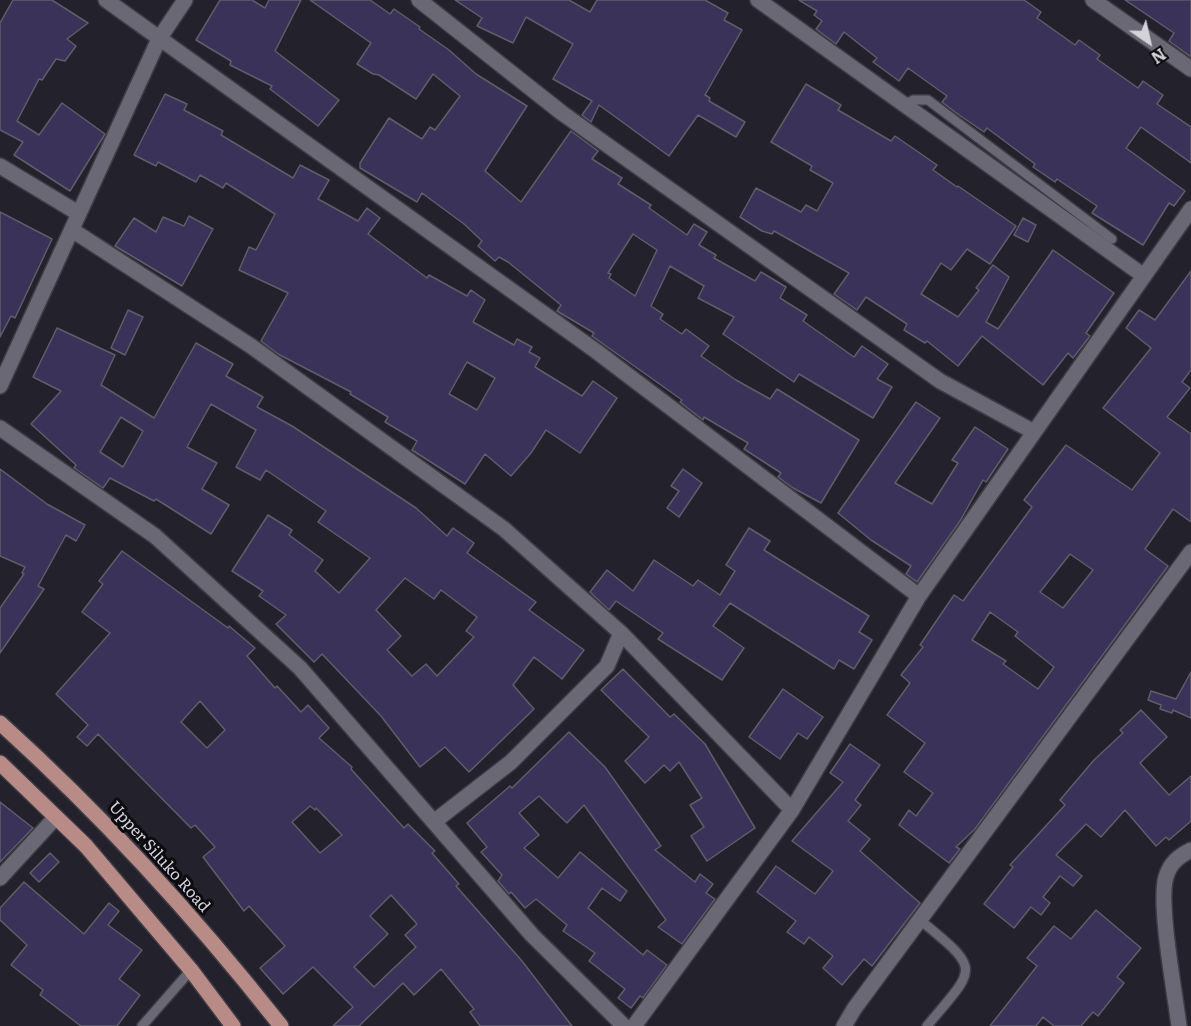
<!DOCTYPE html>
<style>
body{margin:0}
#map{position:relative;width:1191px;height:1026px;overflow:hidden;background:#23212c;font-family:Literata,serif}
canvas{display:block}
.north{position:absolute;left:1119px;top:12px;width:60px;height:60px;-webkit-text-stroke:4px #0c0c10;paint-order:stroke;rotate:146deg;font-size:16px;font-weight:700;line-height:24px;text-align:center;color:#d4d3da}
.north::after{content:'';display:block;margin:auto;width:21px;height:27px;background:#d4d3da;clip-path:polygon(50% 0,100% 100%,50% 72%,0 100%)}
</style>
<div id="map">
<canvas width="1191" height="1026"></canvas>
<div class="north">N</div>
</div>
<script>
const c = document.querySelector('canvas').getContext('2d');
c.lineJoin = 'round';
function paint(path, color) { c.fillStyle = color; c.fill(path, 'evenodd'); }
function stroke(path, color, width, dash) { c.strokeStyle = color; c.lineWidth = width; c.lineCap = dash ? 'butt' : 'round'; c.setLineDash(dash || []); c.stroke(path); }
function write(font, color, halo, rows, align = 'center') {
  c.font = font + ' Literata,serif'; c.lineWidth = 6; c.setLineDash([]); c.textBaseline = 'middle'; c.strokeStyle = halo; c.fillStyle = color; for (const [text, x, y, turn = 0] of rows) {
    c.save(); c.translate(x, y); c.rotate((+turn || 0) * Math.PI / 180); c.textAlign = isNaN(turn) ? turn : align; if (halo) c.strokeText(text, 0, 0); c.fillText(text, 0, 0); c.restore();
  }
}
const building = new Path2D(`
 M13,0H52L88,23L67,39L76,46L65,61L56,59L42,80L39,79L17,121L39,135L62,103L105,134L70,191L14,155L23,142L0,130V23Z
 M220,0H252L265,8L269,0H301L275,51L339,100L318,126L270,89L272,86L230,65L231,61L196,40Z
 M310,0H370L390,14L394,9L420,27L419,29L449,50L476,74L527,106L485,171L521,202L571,131L598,151L592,159L622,178L618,184L651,205L649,208L687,235L694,224L707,232L699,245L716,255L714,258L755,281L761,272L786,287L780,298L807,315L803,321L854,357L862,346L888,364L877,379L892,387L873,418L799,374L794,382L723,334L734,317L698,298L704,286L670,266L651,306L663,314L660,319L682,334L686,329L709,346L701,356L736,380L770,399L777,389L859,440L821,503L793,488L778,477L781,473L744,449L748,443L704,417L703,420L680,402L682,400L592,336L594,333L557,311L561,305L508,262L499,257L495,261L478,246L482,241L464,224L422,193L417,202L360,168V163L389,118L422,139L430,127L435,130L460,96L433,74L416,99L379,75L373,74L357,64L371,43ZM633,234L657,250L635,296L609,278L611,274L608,273Z
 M455,0H569L590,12L597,0H705L728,13L724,20L742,30L705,95L710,98L709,101L745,122L736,137L698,115L669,156L599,105L591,122L582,115L592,101L553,79L573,44L526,17L513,43L477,26L482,18Z
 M799,0H1024L1041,12L1037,18L1075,45L1079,40L1100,55L1097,59L1138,88L1143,81L1163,95L1157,104L1191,127V163L1141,127L1126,148L1185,191L1174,206L1169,203L1143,245L1092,213L1097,206L1057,179L1055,182L1033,167L1035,164L987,128L984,132L955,112L942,102L947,96L908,68L899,81L873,62L877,58L844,32L836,44L816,29L822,21L814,15L817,11Z
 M1125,0H1191V57L1169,41L1174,33Z
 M806,84L841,105L838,110L891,141L895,136L937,165L933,170L957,187L958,186L1016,226L990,264L967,249L951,270L941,263L921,294L958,317L979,290L976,288L993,265L1009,277L986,322L998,329L1053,250L1114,293L1086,333L1090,336L1073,358L1068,353L1043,385L982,336L958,366L927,341L925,343L904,330L907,324L866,297L857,310L834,294L849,273L774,231L772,234L762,231L740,217L756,188L801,212L806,205L817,211L833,183L810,170L812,166L771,142Z
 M165,94L187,104L184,110L223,131L221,135L293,178L300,165L329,180L318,199L358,221L367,208L380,218L368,234L427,278L429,275L467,296L471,290L485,300L473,322L514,345L517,339L532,347L529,352L540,358L535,367L582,396L593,381L617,398L580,453L546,430L531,453L511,476L485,454L465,484L412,450L417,441L385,422L388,417L350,394L351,392L278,354L261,341L288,293L239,270L249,247L256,250L275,214L226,183L223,188L200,175L196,182L158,162L156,166L134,155ZM467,362L495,378L477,410L449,394Z
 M0,212L52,239L15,318L11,316L0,337Z
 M189,216L213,229L182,286L115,246L134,218L156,232L163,217L184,226Z
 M1023,218L1036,225L1028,242L1014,235Z
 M1191,271V370L1182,382L1190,388L1167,417L1191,434V522L1173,509L1145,549L1168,566L975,829L956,847L960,849L949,863L899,825L909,810L916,816L933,793L904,772L925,743L887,715L910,683L901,675L923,647L920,645L954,595L963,601L1032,507L1024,500L1066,445L1132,490L1160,453L1103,408L1151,348L1126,328L1139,310L1155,320ZM1070,554L1093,570L1063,608L1040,592ZM990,612L1018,632L1015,636L1054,667L1038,689L1003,664L1006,661L972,640Z
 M128,310L143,317L125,355L111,348Z
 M57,328L115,355L101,385L154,418L196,343L233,364L226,376L263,397L257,407L292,426L416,508L447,536L453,528L474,543L467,553L536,602L529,610L584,650L562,679L534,657L513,685L534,709L469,772L445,747L420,767L381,716L322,654L314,662L276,624L286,615L259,596L263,591L232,571L268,515L292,530L289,535L323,560L315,571L339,593L370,558L318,522L326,511L266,470L260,480L236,467L256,430L211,404L187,447L217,463L202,489L229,505L211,534L156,499L154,501L110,478L103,488L74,468L76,465L31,424L61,391L33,377ZM121,417L143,431L123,467L100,452ZM405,578L434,599L441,590L477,617L466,631L474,637L437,676L426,664L412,676L387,650L401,636L376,610Z
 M916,402L940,418L895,483L932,504L958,463L952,460L975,427L1008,449L986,482L983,480L960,521L917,582L906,574L911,566L871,540L838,513Z
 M0,469L47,504L85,525L76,541L66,535L38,586L44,589L0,653V608L24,574L22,573L25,567L0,556Z
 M683,469L702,483L679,517L667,508L679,491L671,486Z
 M749,528L770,541L764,550L869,616L859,632L872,640L854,669L839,660L834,669L730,603L713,626L744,648L722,680L658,639L663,633L616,601L609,610L590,592L607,570L633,591L654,560L693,586L698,580L720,595L735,571L726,565Z
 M122,551L228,628L229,626L255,648L247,656L275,688L277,686L301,712L308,705L329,728L319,738L352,767L351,769L404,828L408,824L435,851L432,853L459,884L456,886L522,961L572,1026H480L470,1012L474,1009L441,969L414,995L403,983L359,1026H333L353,1007L313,967L283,994L260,968L285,946L249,906L244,911L203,857L215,847L195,825L191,828L98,734L87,746L77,737L88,725L56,694L110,633L82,612L103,584L99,581ZM200,701L225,730L207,748L181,722ZM310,806L315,810L316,808L342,835L320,853L292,822ZM391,895L417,924L405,935L416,947L374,987L354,967L388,934L370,916Z
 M623,669L670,717L674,714L705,744L755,828L707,861L691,836L704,827L690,805L702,798L679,762L670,771L664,765L645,783L625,761L649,737L601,690Z
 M1191,672V718L1173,710L1172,713L1160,709L1161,705L1148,700L1151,691L1176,699Z
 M783,689L823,717L807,739L798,733L780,759L749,737Z
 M1141,710L1167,737L1140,763L1169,795L1191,776V821L1169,840L1166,837L1156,846L1125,810L1101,837L1086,824L1056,855L1082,876L1073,886L1060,876L1043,897L1050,903L1041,915L1031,907L1014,928L984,904L1013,867L1010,865L1065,805L1060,800L1094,760L1123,733L1120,730Z
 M569,732L605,767L661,846L655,850L695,882L700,874L713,884L706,893L715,899L682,944L658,927L666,920L584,805L567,823L539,796L519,813L539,835L524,848L558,878L580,852L627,891L620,901L602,888L588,908L643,955L647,950L667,965L643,998L640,996L631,1008L618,998L625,989L589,961L595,953L563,931L567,925L536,899L525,908L511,892L509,894L498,881L502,875L481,852L487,847L467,823L510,786L512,788Z
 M850,744L880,765L855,800L861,805L848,821L870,839L860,851L920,903L872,966L864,959L842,985L823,968L833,956L809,937L804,944L787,932L796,921L757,892L776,866L815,894L833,871L792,841L843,782L830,773Z
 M0,802L33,828L0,862Z
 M50,853L59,862L39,882L30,873Z
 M24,882L84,934L109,903L119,911L108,925L142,950L119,979L140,995L117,1026H81L40,995L43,990L11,965L27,945L0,920V908Z
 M1096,910L1141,948L1117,977L1124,983L1098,1016L1093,1012L1081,1026H1054L1043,1017L1036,1026H990L1037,966L1027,958L1054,926L1071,939Z`);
paint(building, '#3b325a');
stroke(building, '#5f5d69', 1.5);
const lane = new Path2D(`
 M905,105L913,100H928L1112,239
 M920,920C982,971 977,966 927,1026
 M142,1026L191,970`);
const street = new Path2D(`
 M106,0L596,351L919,596
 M419,0L562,113L940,381L1034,432
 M758,0L1144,276
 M1093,0L1191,69
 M0,166L78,213
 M72,230L251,346L504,529L621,633L792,810
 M0,386L159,39L185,0
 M0,428L155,536L300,668L532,935L624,1026
 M435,821L511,762L607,666L621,633
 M0,878L56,817
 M634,1026L792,810L919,596L1191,209
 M844,1026L854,1009L1191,552
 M1179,1026C1175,993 1158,903 1166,877C1170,863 1179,856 1191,850`);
const primary = new Path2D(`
 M0,723C102,815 196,918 281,1026
 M0,763L86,846L191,970L233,1026`);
stroke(lane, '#3d3b44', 12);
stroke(street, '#3d3b44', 18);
stroke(primary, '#3d3b44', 18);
stroke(lane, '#6a6874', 9);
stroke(street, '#6a6874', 15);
stroke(primary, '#b98b86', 15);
write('16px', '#d4d3da', '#0c0c10', [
 ["Upper Siluko Road",159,857,48]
]);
</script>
